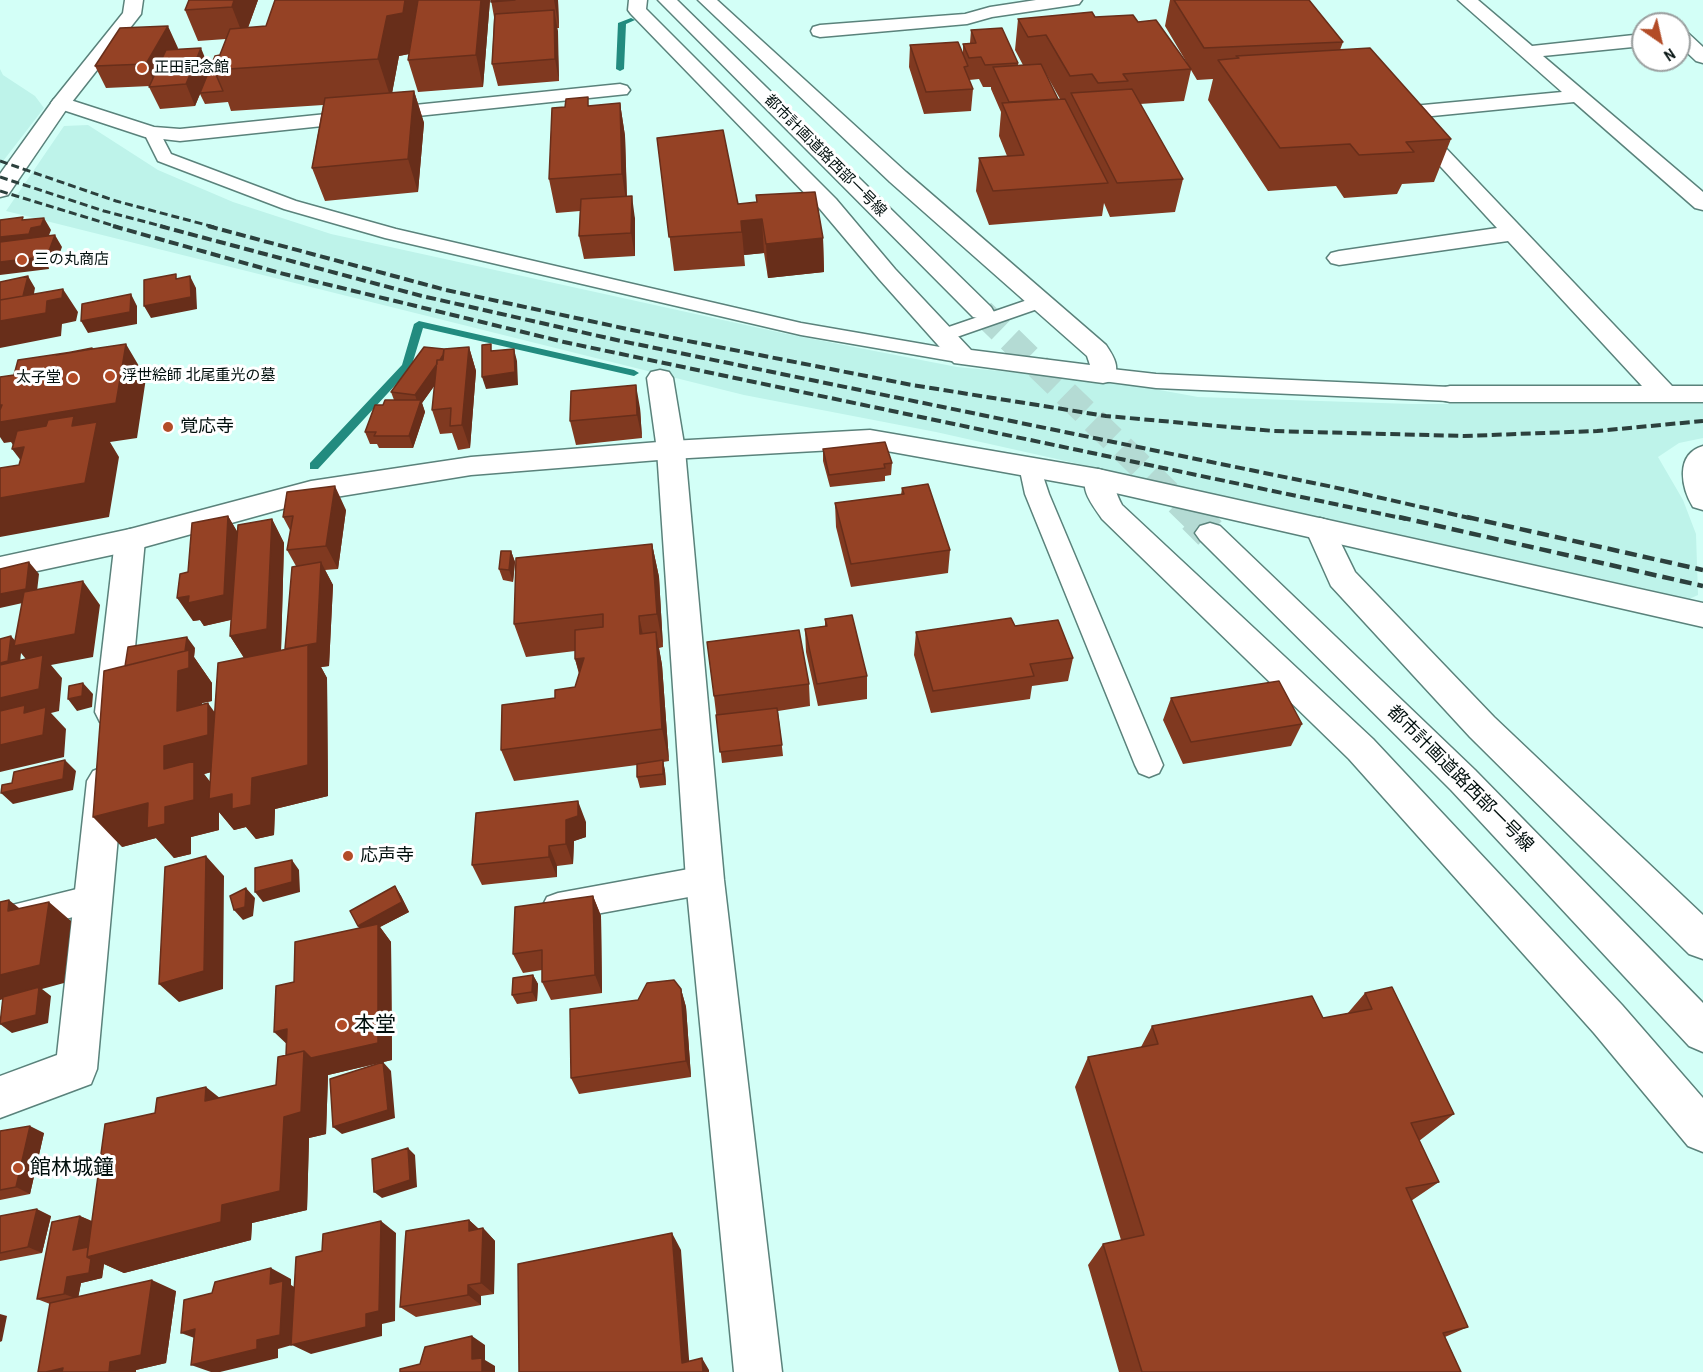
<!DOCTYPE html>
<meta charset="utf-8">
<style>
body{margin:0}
#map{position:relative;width:1703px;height:1372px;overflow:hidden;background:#d3fff7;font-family:"Archivo Narrow",sans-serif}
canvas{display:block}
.north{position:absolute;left:1631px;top:12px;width:60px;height:60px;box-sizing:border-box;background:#fff;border:2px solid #9a9f9f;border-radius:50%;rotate:146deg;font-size:16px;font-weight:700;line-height:24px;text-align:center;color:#02100e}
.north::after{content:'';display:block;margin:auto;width:21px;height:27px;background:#b34c27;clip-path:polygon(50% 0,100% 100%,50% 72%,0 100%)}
</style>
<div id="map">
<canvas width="1703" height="1372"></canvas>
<div class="north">N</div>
</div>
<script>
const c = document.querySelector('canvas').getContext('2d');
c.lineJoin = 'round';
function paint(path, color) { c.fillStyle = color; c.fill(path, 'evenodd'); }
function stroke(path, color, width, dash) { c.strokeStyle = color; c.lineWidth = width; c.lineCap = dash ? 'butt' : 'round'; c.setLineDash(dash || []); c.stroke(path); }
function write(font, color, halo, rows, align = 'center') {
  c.font = font + ' "Archivo Narrow","Noto Sans JP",sans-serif'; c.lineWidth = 6; c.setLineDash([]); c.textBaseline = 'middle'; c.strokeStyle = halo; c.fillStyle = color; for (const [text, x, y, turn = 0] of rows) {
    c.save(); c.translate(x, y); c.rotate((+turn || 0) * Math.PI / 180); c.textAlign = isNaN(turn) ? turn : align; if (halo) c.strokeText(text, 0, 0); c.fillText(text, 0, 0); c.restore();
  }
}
paint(new Path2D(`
 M0,69L3,75L35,96L44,108L0,165Z
 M88,125L158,170L233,202L331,234L782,333L957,367L1116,382L1198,397L1412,404H1703V438L1679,443L1658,457L1683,500L1696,534L1698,595L1687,600L936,432L744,395L6,211L64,126Z`), '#bef3ea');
paint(new Path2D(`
 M631,18L635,20L626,24L624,69L620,71L616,69L618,23Z
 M419,321L634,370L639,373L634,376L423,328L411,368L318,469H310V463L402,365L414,324Z`), '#228b7f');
stroke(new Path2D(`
 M982,312L1195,519`), '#b4dbd4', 26, [26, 13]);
stroke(new Path2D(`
 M1194,517L1210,533`), '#b4dbd4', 33, [33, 16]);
const service = new Path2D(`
 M152,128L158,129L171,154L296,201L396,229L801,323L963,351L970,352L974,357L970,362L963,363L801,335L385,238L284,209L158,161L144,133L146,129Z
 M1039,296L1046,298L1049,302L1046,306L951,339L944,341L937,339L934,335L937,331Z
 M1103,368L1156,374L1450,387L1458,389L1461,394L1458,399L1450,401L1156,388L1095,380L1092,375L1095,370Z
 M1030,458L1038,461L1049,494L1163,765L1159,773L1149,777L1139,773L1135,765L1025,494L1019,466L1022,461Z
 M705,866L716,870L720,880L716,890L705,894L558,921L547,917L542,907L547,897L558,893Z
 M93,885L104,889L108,899L104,909L0,936V908Z`);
const minor = new Path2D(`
 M629,0H647L646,9L836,199L895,269L971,350L1090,365L1087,356L890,182L698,0H717L906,172L1106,345C1114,357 1121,368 1112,381L1103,383L954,363L879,279L820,209L631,14L628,10Z
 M1036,0H1082L1079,4L1073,5L992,17L967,24L820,37L813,35L811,31L813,27L820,25L965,14L990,7Z
 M1458,0H1478L1532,46L1643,34V46L1543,56L1703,192V210L1695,208L1574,102L1402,119L1395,117L1392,113L1395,109L1402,107L1562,92Z
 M1679,32L1688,33L1703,47V63L1696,61L1679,45Z
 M620,84L627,86L630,90L627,94L180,141L145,137L54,107L51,103L54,99L61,97L154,127L180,129Z
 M1414,120L1421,122L1672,386H1703V402H1450L1441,400L1437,394L1441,388L1450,386H1642L1508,241L1339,265L1331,263L1327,258L1331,253L1339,251L1497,228L1407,130L1404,126L1407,122Z
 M660,370L669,372L673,378L685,450L724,880L782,1372H734L686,880L657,450L647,378L651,372Z
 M1703,446V510L1693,507C1681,487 1675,454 1703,446Z
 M1098,469L1108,472C1115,483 1115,493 1122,505L1373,739L1622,1005L1703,1098V1152L1688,1146L1594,1033L1349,759L1102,519C1093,505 1078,489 1088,472Z
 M1320,518L1330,521L1355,572L1494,717L1703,915V959L1689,954L1470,737L1331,586L1305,528L1310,521Z
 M130,529L141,533L145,540L129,712L124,722L112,725L100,722L95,712L115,540L119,533Z
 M105,766L117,771L123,781L97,1069L91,1084L0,1118V1076L57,1055L87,781L93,771Z`);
const tertiary = new Path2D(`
 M125,0H143L141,14L68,107L8,195L0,197V174L54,99L123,13Z
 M658,0H677L991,307L994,312L991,317L982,319L973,317Z
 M870,430L1098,469L1703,603V627L1098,489L870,448L671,459L471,475L311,501L130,551L0,579V557L130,529L311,481L471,457L671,441Z
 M1210,523L1220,526L1475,770L1703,1003V1052L1689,1046L1451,790L1200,540L1195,533L1200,526Z`);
stroke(service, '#5a827b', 3);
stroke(minor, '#5a827b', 3);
stroke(tertiary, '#5a827b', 3);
paint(service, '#fff');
paint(minor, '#fff');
paint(tertiary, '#fff');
stroke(new Path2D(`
 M0,161L116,201L214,227
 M0,177L104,211L165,227
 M0,191L118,227`), '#2c403d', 3, [8, 4]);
stroke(new Path2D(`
 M113,226L280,273L564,342L1406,519
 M160,226L422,296L621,341L1333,487L1474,519
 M208,226L446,290L632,330L912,385L1106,416L1274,431L1464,436L1597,431L1703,421`), '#2c403d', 4, [10, 4.5]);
stroke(new Path2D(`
 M1399,517L1703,586
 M1467,517L1703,570`), '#2c403d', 4.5, [12, 6]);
paint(new Path2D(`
 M258,0L248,28L266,26L275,0H490L483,87L418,92L408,60L409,54L399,56L392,93L414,91L424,123L418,192L325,201L312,168L323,105L231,111L228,102L205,104L200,94L195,106L160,109L149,87L150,86L106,88L95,66L178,48L177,50L209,69L220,55L226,39L198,41L185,10Z
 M491,0H558L559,28H557L559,81L498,86L492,64L494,17Z
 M1170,0H1309L1343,42L1340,50L1451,139L1434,182L1402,184L1397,194L1344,198L1336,186L1268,191L1208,100L1213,79L1197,80L1191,70L1184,101L1140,104L1183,179L1175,212L1110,217L1104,203L1102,216L989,225L976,191L979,158L1007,156L999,136L1001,112L991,89V87H983L979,79L969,80L973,89L971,111L924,114L909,67L910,45L963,53V44L970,43L971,30L1018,63V66L1023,65L1015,50L1018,19L1138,22L1187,63L1165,26ZM1042,67L1060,99H1058Z
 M620,103L625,136L627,196L635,219V256L584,259L579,236L580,211L556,213L549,179L589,106Z
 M657,138L738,204L823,238L824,272L768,278L764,253L744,255L745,266L674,271Z
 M469,347L476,371L470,448L458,450L452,433L440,434L432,410L435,385L422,403L425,412L413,448H379L377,444H370L365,432L383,405L394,400L391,392L444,349Z
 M640,408L642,438L576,445L570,421Z
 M823,449L892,463L891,475L885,476V481L830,487L823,461Z
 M902,488L950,550L948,573L851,587L836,527L835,503L901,495Z
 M346,510L338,569L325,570L333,585L329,666L321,667L327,678L328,796L275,809L274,835L256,839L246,827L234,830L219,812V830L191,837V854L174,858L156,838L122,847L195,648L194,657L212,683V701L202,703V705L215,713L244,658L230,636L231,620L204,626L200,620L193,621L188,572L228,516L238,533L272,519L284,543L281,650L286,649L296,566L287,550L291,532L283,517ZM211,772L210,782L204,774Z
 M652,544L659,577L663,647L659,648L662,665L669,761L663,762L665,771L666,785L640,788L637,777V765L514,781L501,750L555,698L575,687L579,674L575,659V651L526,657L514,624Z
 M511,551L515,562L513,582L503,580L499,569Z
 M825,619L867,676V699L818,706L806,652L805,629L825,626Z
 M1015,626L1073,658L1068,681L1032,686L1030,699L931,713L914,655L916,632Z
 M809,684L810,706L778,711L783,756L722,763L714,696Z
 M1171,698L1302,724L1291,746L1183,764L1163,720Z
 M586,822V837L574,841L573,864L557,866V877L482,885L472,865Z
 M395,886L401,896L409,912L380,927L391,942L392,1060L328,1075L326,1134L309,1138L307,1210L252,1223L251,1240L124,1273L104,1264L102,1278L81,1283L78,1297L176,1291L166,1363L136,1370V1372H38L50,1304L37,1299L80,1216L92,1221L220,1098L276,1085L286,1055L294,982L359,928L358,926Z
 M593,896L601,916L602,993L551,1000L542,982V970L523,973L513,954Z
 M533,975L538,984L537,1001L517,1004L512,995Z
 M681,989L686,1007L691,1077L579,1094L571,1078L638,1000Z
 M1365,993L1454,1114L1419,1141L1439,1182L1411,1201L1468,1327L1445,1337L1461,1372H1119L1088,1265L1103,1244L1121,1240L1075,1087L1088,1057L1141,1047L1152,1026L1323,1018L1347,1014Z
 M0,1131L44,1133L30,1194L0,1200Z
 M0,1216H51L42,1253L0,1261Z
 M469,1220L479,1229L483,1228L495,1241L494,1294L481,1296V1305L416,1317L400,1307Z`), '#803920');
paint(new Path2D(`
 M234,0H258L244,38L232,7Z
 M405,0H422L414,53L399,56L391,99L378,59L387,16Z
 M481,0H490L483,87L476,55Z
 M554,0H558L559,28Z
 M554,10L558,31L559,81L555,59Z
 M168,26L178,48L156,86L146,64Z
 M201,48L210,70L200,93V94L195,106L186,84Z
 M414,91L424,123L418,192L408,159Z
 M620,103L625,136L627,207L622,174Z
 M632,196L635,219V256L631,233Z
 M44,218L51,230L48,238L0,250V237Z
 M762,219L764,253L744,255L745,266L741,221Z
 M55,235L62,247L56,263L48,264L49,269L0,275V262L41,252Z
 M823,238L824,272L768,278L766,244Z
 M28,276L35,288L31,310L0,314Z
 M190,276L196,288L197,309L151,318L144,306Z
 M63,289L78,312L76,321L62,324L61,336L0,348V321L47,301Z
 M131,294L137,306V324L88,333L81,321Z
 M126,344L146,378L137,438L110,442L119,457L109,517L0,537V498L38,483L12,449L15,448L11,442L4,443L0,437V405Z
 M469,347L476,371L470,448L462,425Z
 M514,349L517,361L518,385L486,389L482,377Z
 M447,350L451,362L422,403L425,412L413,448L409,436L419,407L415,395Z
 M636,385L640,408L642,438L637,415Z
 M335,486L346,510L338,569L326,546Z
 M228,516L242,540L238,618L204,626L200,620L193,621L177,598Z
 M272,519L284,543L281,652L245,659L230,636Z
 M652,544L659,577L663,647L657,614Z
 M511,551L515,562L513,582L509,570Z
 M29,562L39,574L36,600L0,608V594Z
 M321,562L333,585L329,666L321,667L327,678L328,796L275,809L274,835L256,839L246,827L234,830L219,812V830L191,837V854L174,858L156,838L122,847L93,817L164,769L122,680L187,637L195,648L194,657L212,683V701L202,703V737L208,703L231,735L232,767L204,774L219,793L252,778L299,671Z
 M83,581L100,605L93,657L51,665L62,678L59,711L51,713L66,729L64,757L0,772V698L34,669L21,653L19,672L0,677V663L11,636L19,645Z
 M639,616L646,649L640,634Z
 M656,632L662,665L669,761L662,729Z
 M584,658L585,692L575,659Z
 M83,683L93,694L92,707L77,711L68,699Z
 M65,760L76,771L73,790L13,804L1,793Z
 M663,760L665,771L666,785L663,774Z
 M578,801L586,822V837L574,841L573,864L566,844V820Z
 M549,846L557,866V877L549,857Z
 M206,856L224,876L223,989L179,1002L159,984Z
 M292,860L299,870L300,892L263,902L255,892Z
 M395,886L401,896L409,912L380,927L391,942L392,1060L328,1075L326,1134L309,1138L307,1210L252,1223L251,1240L124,1273L104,1264L102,1278L81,1283L78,1299L64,1294L67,1277L87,1257L222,1205L284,1117L304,1051L365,936L358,926Z
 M246,888L255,898L253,916L243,920L234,910Z
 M593,896L601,916L602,993L595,975Z
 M9,900L33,919L8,911Z
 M49,902L71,921L64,983L42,989L51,996L48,1023L12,1033L0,1024L39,990L0,1000V975Z
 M533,975L538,984L537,1001L532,992Z
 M681,989L686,1007L691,1077L686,1061Z
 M287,1029L292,1049L274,1032Z
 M383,1062L391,1071L395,1118L342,1134L333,1127Z
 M206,1087L235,1110L205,1101Z
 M30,1126L44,1133L30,1194L16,1187Z
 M408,1148L415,1155L417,1187L382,1198L374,1192Z
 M37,1209L51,1216L42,1253L28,1247Z
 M80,1216L93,1222L87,1256L73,1250Z
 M469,1220L482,1232L469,1231Z
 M381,1221L396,1233L395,1321L382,1324V1336L311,1354L292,1345L278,1349V1358L220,1372H211L191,1365L257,1340L270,1284L271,1268L291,1279V1285L303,1292L366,1314Z
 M483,1228L495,1241L494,1294L481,1283Z
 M672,1233L681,1250L690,1372L682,1363Z
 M152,1280L176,1291L166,1363L136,1370V1372H109L110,1362Z
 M468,1285L481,1296V1305L468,1295Z
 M0,1314L7,1316L2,1341L0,1342Z
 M195,1329L205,1342L181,1333Z
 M472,1336L485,1345V1360L495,1366V1372H482L472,1359Z
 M702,1358L709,1370V1372H703Z
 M63,1368L77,1372H46Z`), '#682e1a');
const building = new Path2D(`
 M189,0H234L232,7L185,10Z
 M275,0H405L403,13L387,16L378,59L214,70L230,29L266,26Z
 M418,0H481L476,55L408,60Z
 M491,0H515L491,2Z
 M1174,0H1309L1343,42L1204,48Z
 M554,10L555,59L492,64L495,14Z
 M1092,12L1095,17L1133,15L1138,22L1156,20L1191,69L1123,74L1128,81L1098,83L1092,74L1070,76L1046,35L1028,37L1018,19Z
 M168,26L146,64L95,66L120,28Z
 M1002,28L1018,63L985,65L981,57L969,58L963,44L976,43L971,30Z
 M958,42L968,66L964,67L973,89L926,92L910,45Z
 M201,48L186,84L149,87L166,50Z
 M1370,48L1451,139L1406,142L1414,152L1359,155L1350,144L1280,148L1218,60L1239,58L1236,56Z
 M220,55L214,70L223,91L200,93L215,56Z
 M1041,64L1058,99L1009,102L993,67Z
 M1132,89L1183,179L1117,183L1071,93Z
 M414,91L408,159L312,168L325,98Z
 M588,97V106L620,103L622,174L549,179L552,108L565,107L566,99Z
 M1065,99L1108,183L993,191L979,158L1024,155L1002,103Z
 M723,130L738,204L757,202L756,195L815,192L823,238L766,244L762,219L741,221L742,232L669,237L657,138Z
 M632,196L631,233L579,236L581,199Z
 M23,217L22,220L44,218L41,226L31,228L29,234L0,237V220Z
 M55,235L49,251L41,252L42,257L0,262V242Z
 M176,274V279L190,276L191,297L144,306V280Z
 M28,276L23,296L0,300V282Z
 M63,289L62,298L47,301L46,313L0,321V300Z
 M131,294L130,312L81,321L82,304Z
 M126,344L116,403L0,422V410L2,405H0V377L14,375L18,360Z
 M491,344V351L514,349L515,372L482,377V345Z
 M424,347L444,349L443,355L440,360H437V364L415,395L391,392Z
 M469,347L462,425L450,426L451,408L432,410L437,360H443L444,349Z
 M92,348V349L56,355Z
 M636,385L637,415L570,421L571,391Z
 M385,400H421L409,436H374L376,432H365L375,405H383Z
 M74,416L72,426L97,422L85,483L0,498V468L19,465L24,447L12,449L17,431L46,426L48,420Z
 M885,442L892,463L884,464L885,468L829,475L823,449Z
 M928,484L950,550L851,564L835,503L904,494L902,488Z
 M335,486L326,546L287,550L293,516L283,517L287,492Z
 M228,516L224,595L188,603L189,596L177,598L180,574L188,572L192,523Z
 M272,519L267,629L230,636L238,525Z
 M652,544L657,614L639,616L640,634L656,632L662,729L501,750L502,705L555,698V690L575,687L584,658L575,659V630L603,627V614L514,624L516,558Z
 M501,551H511L509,570L499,569Z
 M29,562L26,589L0,594V569Z
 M321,562L317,643L285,649L292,567Z
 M83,581L75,634L14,646L24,592Z
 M852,615L867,676L817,684L805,629L827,626L825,619Z
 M1011,618L1015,626L1058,620L1073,658L1030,664L1034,676L933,691L916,632Z
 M799,630L809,684L714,696L707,642Z
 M11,636L8,661L0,663V639Z
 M187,637L185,651L125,666L128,647Z
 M308,645V765L252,778L251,805L232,809V794L209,799L218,663Z
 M189,650V668L178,671L177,711L208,703V735L164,746V769L194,761V800L165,807V824L147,828L148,803L93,817L104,671Z
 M43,655L39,689L0,698V665Z
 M1279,681L1302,724L1191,742L1171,698Z
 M83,683L82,696L68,699L69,686Z
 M25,705L24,713L46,707L43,735L0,745V711Z
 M777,708L782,745L720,752L716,715Z
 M65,760L63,779L1,793L2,785L12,783L14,772Z
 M663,760V774L637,777V764Z
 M578,801V816L566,820V844L549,846V857L472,865L476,813Z
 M206,856L204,971L159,984L165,867Z
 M292,860V882L255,892V868Z
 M395,886L402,902L358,926L350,911Z
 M246,888L245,907L234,910L230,896Z
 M593,896L595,975L542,982V950L513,954L515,907Z
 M9,900L8,911L49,902L40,965L0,975V902Z
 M378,924V1043L311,1058L304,1051L286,1055L287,1029L274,1032L276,986L294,982L295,942Z
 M533,975L532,992L512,995L513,978Z
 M674,980L681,989L686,1061L571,1078L570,1009L638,1000L647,983Z
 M39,987L36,1015L0,1024L3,997Z
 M1392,987L1454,1114L1411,1123L1439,1182L1406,1188L1468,1327L1443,1333L1461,1372H1142L1103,1244L1144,1235L1088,1057L1158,1044L1152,1026L1312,996L1323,1018L1372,1009L1365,993Z
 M304,1051L301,1112L284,1117L280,1191L222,1205L221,1222L87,1257L105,1124L155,1113L157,1098L206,1087L205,1101L276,1085L278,1057Z
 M383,1062L388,1110L333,1127L330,1079Z
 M30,1126L16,1187L0,1190V1131Z
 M408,1148L410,1180L374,1192L372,1159Z
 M37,1209L28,1247L0,1253V1216Z
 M80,1216L73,1250L88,1247L87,1257L91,1259L89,1273L67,1277L64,1294L37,1299L52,1222Z
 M469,1220V1231L483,1228L481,1283L468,1285V1295L400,1307L406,1231Z
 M381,1221L379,1311L366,1314V1327L291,1345L296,1257L322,1251L323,1234Z
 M672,1233L682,1363L702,1358L703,1372H519L518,1264Z
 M271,1268L270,1284L283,1281L280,1335L257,1340V1349L191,1365L195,1329L181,1333L184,1300L212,1293L215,1282Z
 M152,1280L141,1355L110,1362L109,1372H62L63,1368L46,1372H38L50,1303Z
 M472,1336V1359L482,1358V1372H400V1369L420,1364L425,1347Z`);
paint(building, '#954225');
stroke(building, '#682e1a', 1.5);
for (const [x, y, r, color] of [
 [142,68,6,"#b34c27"],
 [22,260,6,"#b34c27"],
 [110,376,6,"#b34c27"],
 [73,378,6,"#b34c27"],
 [168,427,6,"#b34c27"],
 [348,856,6,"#b34c27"],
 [342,1025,6,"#b34c27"],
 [18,1168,6,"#b34c27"]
]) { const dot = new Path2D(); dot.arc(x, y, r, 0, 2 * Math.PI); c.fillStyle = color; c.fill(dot); stroke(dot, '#fff', 2); }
write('15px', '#02100e', '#fff', [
 ["正田記念館",154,68],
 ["三の丸商店",34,260],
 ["浮世絵師 北尾重光の墓",122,376],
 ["太子堂",61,378,"right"]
], 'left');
write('15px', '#02100e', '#fff', [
 ["都市計画道路西部一号線",825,156,45]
]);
write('18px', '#02100e', '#fff', [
 ["覚応寺",180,427],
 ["応声寺",360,856]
], 'left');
write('18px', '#02100e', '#fff', [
 ["都市計画道路西部一号線",1460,779,45]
]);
write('21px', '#02100e', '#fff', [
 ["本堂",354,1025],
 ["館林城鐘",30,1168]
], 'left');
</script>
